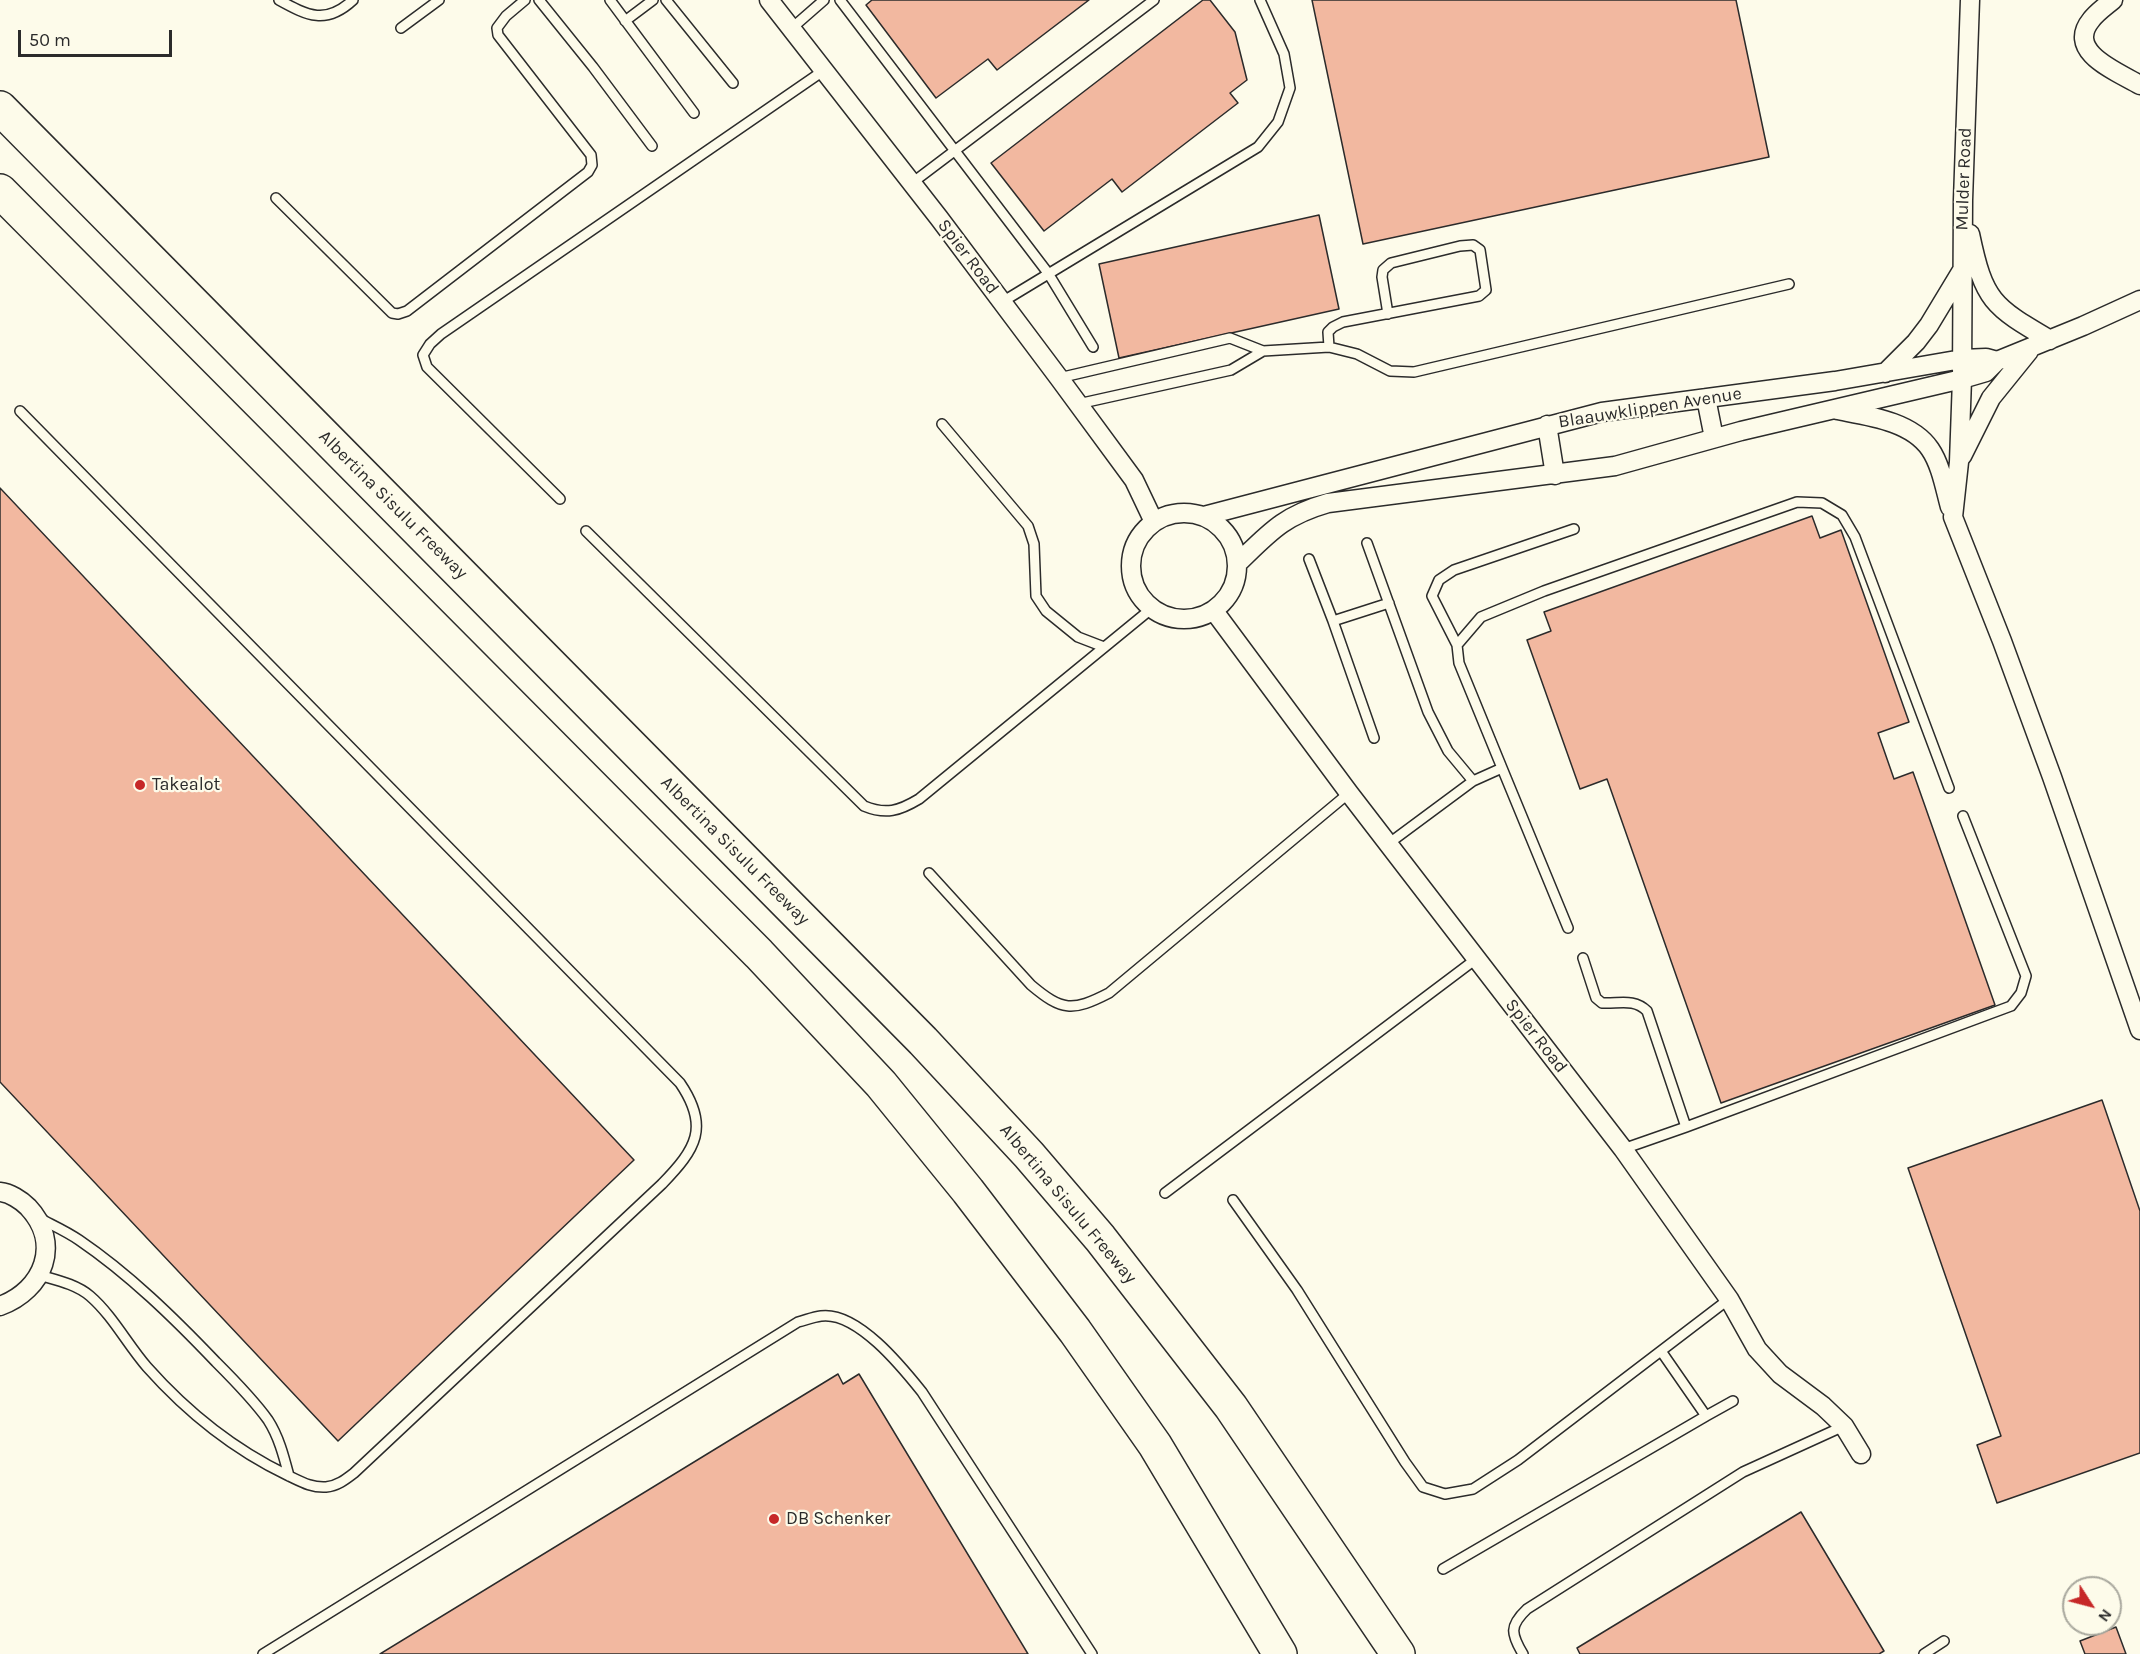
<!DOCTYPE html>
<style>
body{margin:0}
#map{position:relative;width:2140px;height:1654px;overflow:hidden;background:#fdfbea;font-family:Karla,sans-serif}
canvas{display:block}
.north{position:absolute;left:2062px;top:1576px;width:60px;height:60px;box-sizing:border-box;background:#fdfbea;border:2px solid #a9a89e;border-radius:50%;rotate:126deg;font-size:16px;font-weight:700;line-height:24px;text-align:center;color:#2b2b2b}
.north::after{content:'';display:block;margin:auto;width:21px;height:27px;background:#c62828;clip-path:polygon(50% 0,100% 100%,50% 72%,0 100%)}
.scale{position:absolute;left:18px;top:30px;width:154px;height:27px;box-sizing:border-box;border:3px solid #2b2b2b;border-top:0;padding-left:8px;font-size:18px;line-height:21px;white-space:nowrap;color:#2b2b2b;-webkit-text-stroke:4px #fdfbea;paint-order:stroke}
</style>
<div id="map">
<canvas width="2140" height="1654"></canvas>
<div class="north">N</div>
<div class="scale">50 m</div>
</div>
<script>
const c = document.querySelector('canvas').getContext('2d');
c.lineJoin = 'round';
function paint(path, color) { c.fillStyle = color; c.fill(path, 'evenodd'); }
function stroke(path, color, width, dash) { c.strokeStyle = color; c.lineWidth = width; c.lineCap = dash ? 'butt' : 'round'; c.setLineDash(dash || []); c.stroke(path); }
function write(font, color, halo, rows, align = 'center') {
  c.font = font + ' Karla,sans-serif'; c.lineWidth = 4.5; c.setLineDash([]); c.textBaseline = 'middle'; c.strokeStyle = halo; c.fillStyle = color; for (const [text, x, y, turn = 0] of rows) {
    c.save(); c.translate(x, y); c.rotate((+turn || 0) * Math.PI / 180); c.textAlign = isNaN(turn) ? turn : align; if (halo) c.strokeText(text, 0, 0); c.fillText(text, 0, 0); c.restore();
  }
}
const building = new Path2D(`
 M872,0H1089L997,70L988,59L936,98L866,5Z
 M1203,0H1210L1235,32L1247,80L1230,93L1238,103L1122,192L1112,179L1044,231L991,163Z
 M1312,0H1736L1769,157L1363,244Z
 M1319,215L1339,309L1119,358L1099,264Z
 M0,488L634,1160L338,1441L0,1082Z
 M1812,516L1820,538L1841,530L1909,722L1878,733L1894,779L1913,772L1995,1005L1721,1103L1607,779L1580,789L1527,640L1551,631L1544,612Z
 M2102,1100L2140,1211V1453L1997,1503L1977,1445L2001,1436L1908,1168Z
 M838,1374L843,1384L859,1374L1028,1654H380Z
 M1801,1512L1884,1651L1879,1654H1580L1577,1648Z
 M2116,1627L2126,1654H2085L2080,1641Z`);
paint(building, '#f2b8a0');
stroke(building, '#2b2b2b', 1.5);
const lane = new Path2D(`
 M279,0C308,16 326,25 353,0
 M539,0L593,67L652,146
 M610,0L694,113
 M666,0L733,83
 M840,0L1048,273L1093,347
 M625,21L653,0
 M401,28L439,0
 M792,28L824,0
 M912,183L1154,0
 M276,198L392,313L398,314L407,311L588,172L592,165L591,155L498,35L497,28L506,16L525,0
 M1002,302L1258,147L1278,122L1290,88L1284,54L1260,0
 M1329,347L1328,332L1333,327L1343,322L1479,296L1486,290L1480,250L1473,245L1460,246L1391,263L1383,270L1382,277L1388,314
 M1059,378L1230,338L1263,351L1329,347L1357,354L1390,371L1414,372L1789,284
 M1078,404L1231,370L1263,351
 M20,411L680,1083C710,1127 696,1149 662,1184L354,1473C345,1480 337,1486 326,1487C311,1488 300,1481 287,1475C233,1449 187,1412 147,1367C127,1344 113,1316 90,1296C76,1284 56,1280 39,1275
 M942,424L1028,526L1034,544L1036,596L1046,611L1078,637L1104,647
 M560,499L427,367L423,355L430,344L441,334L823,71
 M586,531L864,806C886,815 899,811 919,799L1151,609
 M1367,543L1428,712L1448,751L1473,781
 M1309,559L1333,621L1389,603
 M1333,621L1374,738
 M1457,645L1432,596L1439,580L1454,570L1574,529
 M1502,768L1568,928
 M1388,844L1473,781L1502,768L1459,663L1457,645L1481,617L1544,591L1797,502L1822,503L1842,515L1855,537L1949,788
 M929,873L1031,985C1062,1011 1072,1012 1109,993L1349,793
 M1583,958L1596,998L1602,1003C1619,1004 1634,998 1647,1011L1686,1127
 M1623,1149L1686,1127L2011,1006L2021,993L2026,976L1963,816
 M1165,1193L1476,959
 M1233,1200L1297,1290L1405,1462L1423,1487L1445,1494L1473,1489L1518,1460L1729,1299
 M39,1218C52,1225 66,1231 79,1240C129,1274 174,1318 216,1362C234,1380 253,1399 268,1420C279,1437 284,1457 289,1476
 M1706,1416L1733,1401
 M1443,1569L1706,1416L1661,1351
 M263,1654L798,1322C806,1320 813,1317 821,1316C857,1311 902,1367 922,1392L1092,1654
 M1523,1654C1511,1634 1509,1626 1527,1609L1743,1472L1844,1426
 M1924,1654L1944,1641`);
const street = new Path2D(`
 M769,0L939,218L1059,378L1134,480L1154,522
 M1970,0L1963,200L1962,379L1959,462L1953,517L2002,641L2052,777L2140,1030
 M2113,0C2106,6 2097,12 2091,20C2065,52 2118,72 2140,85
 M1970,234C1984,301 1992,306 2050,340
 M1885,373L1916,342L1929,325L1961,272
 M1706,398L1714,438
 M1837,410C1868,416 1911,421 1930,449C1941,465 1945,489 1950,507
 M1547,425L1555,475
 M1962,456L1991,398L2029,351
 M1131 566a53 53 0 1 1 106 0a53 53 0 1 1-106 0Z
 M1204,516L1602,412L1835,381L1962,359L1986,358L1997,361
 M1238,563C1270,532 1283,516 1328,503L1615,466L1741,431L1962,379L1986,372L1997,361L2083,326L2140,300
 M1214,611L1349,793L1623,1149L1729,1299L1757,1349L1780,1374L1823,1406L1844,1426L1861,1454
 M0,1192C10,1193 21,1200 28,1207C62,1243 44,1290 0,1306`);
const highway = new Path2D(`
 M0,108L923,1041L1029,1155L1100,1238L1231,1407L1398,1654
 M0,191L759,954L881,1084L968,1191L1075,1331L1155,1445L1280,1654`);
stroke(lane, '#2b2b2b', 12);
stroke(street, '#2b2b2b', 21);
stroke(highway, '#2b2b2b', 36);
stroke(lane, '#fdfbea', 9);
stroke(street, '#fdfbea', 18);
stroke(highway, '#fdfbea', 33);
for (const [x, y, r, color] of [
 [140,785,6,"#c62828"],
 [774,1519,6,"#c62828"]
]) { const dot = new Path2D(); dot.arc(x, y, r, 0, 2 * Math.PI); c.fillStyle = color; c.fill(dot); stroke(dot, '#fdfbea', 2); }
write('18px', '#2b2b2b', '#fdfbea', [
 ["Mulder Road",1964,179,-88],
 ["Spier Road",968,257,53],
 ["Blaauwklippen Avenue",1650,408,-9],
 ["Albertina Sisulu Freeway",393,505,45],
 ["Albertina Sisulu Freeway",735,851,45],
 ["Spier Road",1536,1036,52],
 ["Albertina Sisulu Freeway",1068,1204,50]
]);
write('18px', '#2b2b2b', '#fdfbea', [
 ["Takealot",152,785],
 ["DB Schenker",786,1519]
], 'left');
</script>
